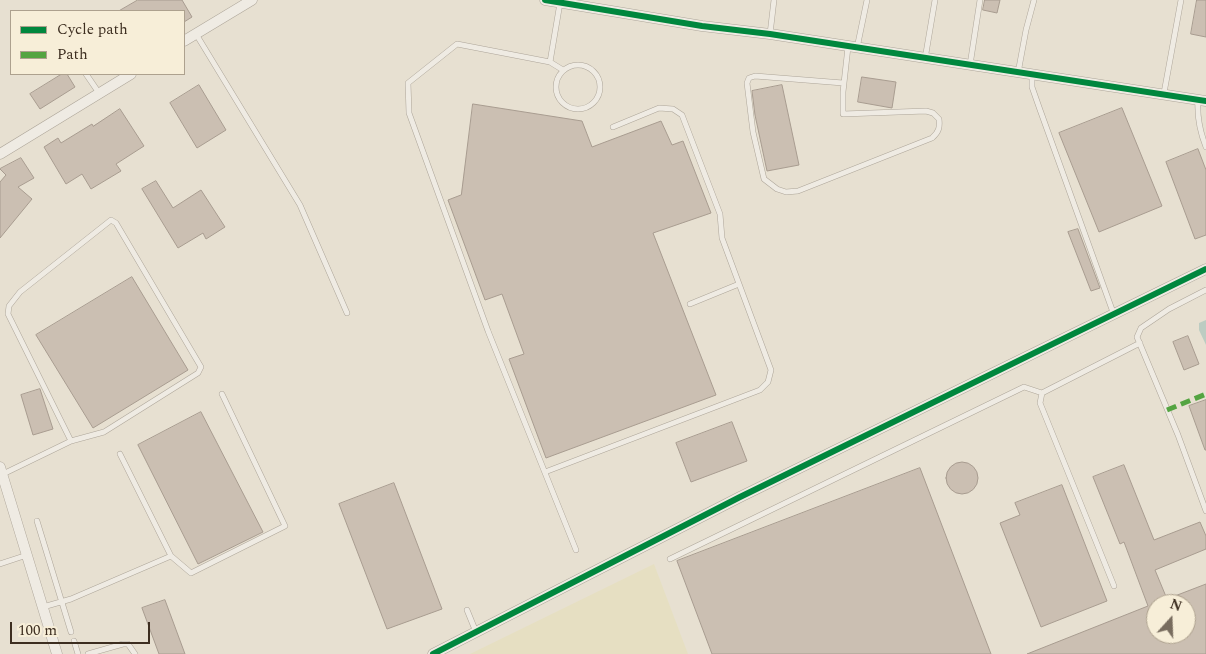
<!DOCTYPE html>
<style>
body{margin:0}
#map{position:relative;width:1206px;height:654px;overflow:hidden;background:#e7e0d1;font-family:Spectral,serif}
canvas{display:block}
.legend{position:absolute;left:10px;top:10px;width:175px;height:65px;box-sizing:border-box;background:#f7eed8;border:1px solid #ada18e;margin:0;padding:6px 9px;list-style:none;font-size:15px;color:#3d2e20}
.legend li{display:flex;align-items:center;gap:10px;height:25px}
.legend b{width:25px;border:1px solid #ada18e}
.north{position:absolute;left:1146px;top:594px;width:50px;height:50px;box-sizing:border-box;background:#f7eed8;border:1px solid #ada18e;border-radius:50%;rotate:20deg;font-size:14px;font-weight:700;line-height:20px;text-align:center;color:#3d2e20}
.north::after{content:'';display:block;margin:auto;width:18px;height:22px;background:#786c5e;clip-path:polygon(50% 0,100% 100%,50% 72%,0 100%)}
.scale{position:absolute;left:10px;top:622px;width:140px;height:22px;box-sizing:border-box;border:2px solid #3d2e20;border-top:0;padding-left:6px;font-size:15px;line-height:18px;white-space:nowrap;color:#3d2e20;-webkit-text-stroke:4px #f7eed8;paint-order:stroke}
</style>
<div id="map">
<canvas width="1206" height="654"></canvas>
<ul class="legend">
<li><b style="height:6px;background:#00873e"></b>Cycle path</li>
<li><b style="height:6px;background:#54a441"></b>Path</li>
</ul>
<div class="north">N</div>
<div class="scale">100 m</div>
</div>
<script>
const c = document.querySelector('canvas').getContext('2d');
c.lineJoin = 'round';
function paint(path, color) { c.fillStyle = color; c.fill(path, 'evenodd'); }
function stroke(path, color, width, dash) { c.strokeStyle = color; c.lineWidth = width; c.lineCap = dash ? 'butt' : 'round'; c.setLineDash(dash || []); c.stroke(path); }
paint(new Path2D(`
 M654,564L688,654H470Z`), '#e6dfc2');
paint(new Path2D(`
 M1206,320V345L1199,330V323Z`), '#bcccc2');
const building = new Path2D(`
 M138,0H182L192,17L184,22V11H119Z
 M985,0H1000L997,13L983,10Z
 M1197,0H1206V37L1191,34Z
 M62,74H67L75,87L40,109L30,94Z
 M862,77L896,82L892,108L858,102Z
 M199,85L226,130L197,148L170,103Z
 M782,85L799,165L767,171L755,115L752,91Z
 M473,104L582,121L592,147L661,121L672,145L683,141L711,213L653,233L716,395L546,458L509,359L524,354L502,294L485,300L448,200L461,195Z
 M1122,108L1162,206L1099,232L1059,133Z
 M120,109L144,146L116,164L121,171L91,189L82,174L66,184L44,147L58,138L61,143L92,124L93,126Z
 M1198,149L1206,170V235L1195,239L1166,162Z
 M21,158L34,178L18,187L32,199L0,238V182L6,175L0,169Z
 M156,181L173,208L201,190L225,227L206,239L203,233L178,248L142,189Z
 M1078,229L1100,288L1091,291L1068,232Z
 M132,277L188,370L93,428L36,335Z
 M1188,336L1199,364L1184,370L1173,342Z
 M40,389L53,429L33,435L21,395Z
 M1206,400V450H1205L1189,406Z
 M201,412L263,532L198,564L138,445Z
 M732,422L747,461L691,482L676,443Z
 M946 478a16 16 0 1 1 32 0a16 16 0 1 1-32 0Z
 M1124,465L1154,540L1200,522L1206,536V549L1155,570L1167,599L1206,584V654H1027L1148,606L1124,542L1120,544L1093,477ZM1156,604H1186V634H1156Z
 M920,468L991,654H712L677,561Z
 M394,483L442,609L387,629L339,504Z
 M1062,485L1107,601L1041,627L1000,523L1020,515L1015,503Z
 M165,600L185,654H159L142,608Z`);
paint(building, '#cbbfb2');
stroke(building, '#a89c90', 1);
const lane = new Path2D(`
 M196,34L300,205L347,313
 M770,34L774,0
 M857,48L867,0
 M925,59L935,0
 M550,62L560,3
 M556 87a22 22 0 1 1 44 0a22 22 0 1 1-44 0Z
 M970,65L980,0
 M563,70L550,62L457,44L408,83L409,113L488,331L576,550
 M1018,73L1026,30L1034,0
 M86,74L99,93
 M1032,75V87L1039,107L1114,315
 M843,83L755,76L749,78L747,83L753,132L764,179L777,189L786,192L798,191L932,138C939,132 940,127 939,119L933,113L926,111L843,114V92L848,47
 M1164,93L1181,0
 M1198,100C1197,116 1200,132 1206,147
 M1206,290L1169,309L1141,328L1137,337L1178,435L1206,511
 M690,304L739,284
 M120,454L171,556L191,573L285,526L222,394
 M545,472L760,390L768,382L771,370L722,238L720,214L682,115L673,109L659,108L613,127
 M3,474L71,441L8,314L9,306L20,292L111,220L116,223L201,367L198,373L104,432L71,441
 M37,521L71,632
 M670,559L1024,387L1042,393
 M0,564L27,555
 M1114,586L1040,403L1042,393L1140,343
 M43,607L71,599L171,556
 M467,610L476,632
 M74,641L78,654
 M88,654L123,644H128L135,654`);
const street = new Path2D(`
 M545,0L702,26L770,34L1206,101
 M184,41L252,0
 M0,154L131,74
 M0,467L57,654
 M433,654L740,497L1206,269`);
stroke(lane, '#ada599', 6);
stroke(street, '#ada599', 11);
stroke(lane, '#efebe3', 5);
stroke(street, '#efebe3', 10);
stroke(new Path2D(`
 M1167,410L1206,394`), '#54a441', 5, [10, 5]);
stroke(new Path2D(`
 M545,0L702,26L770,34L1206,101
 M433,654L740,497L1206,269`), '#00873e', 6);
</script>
